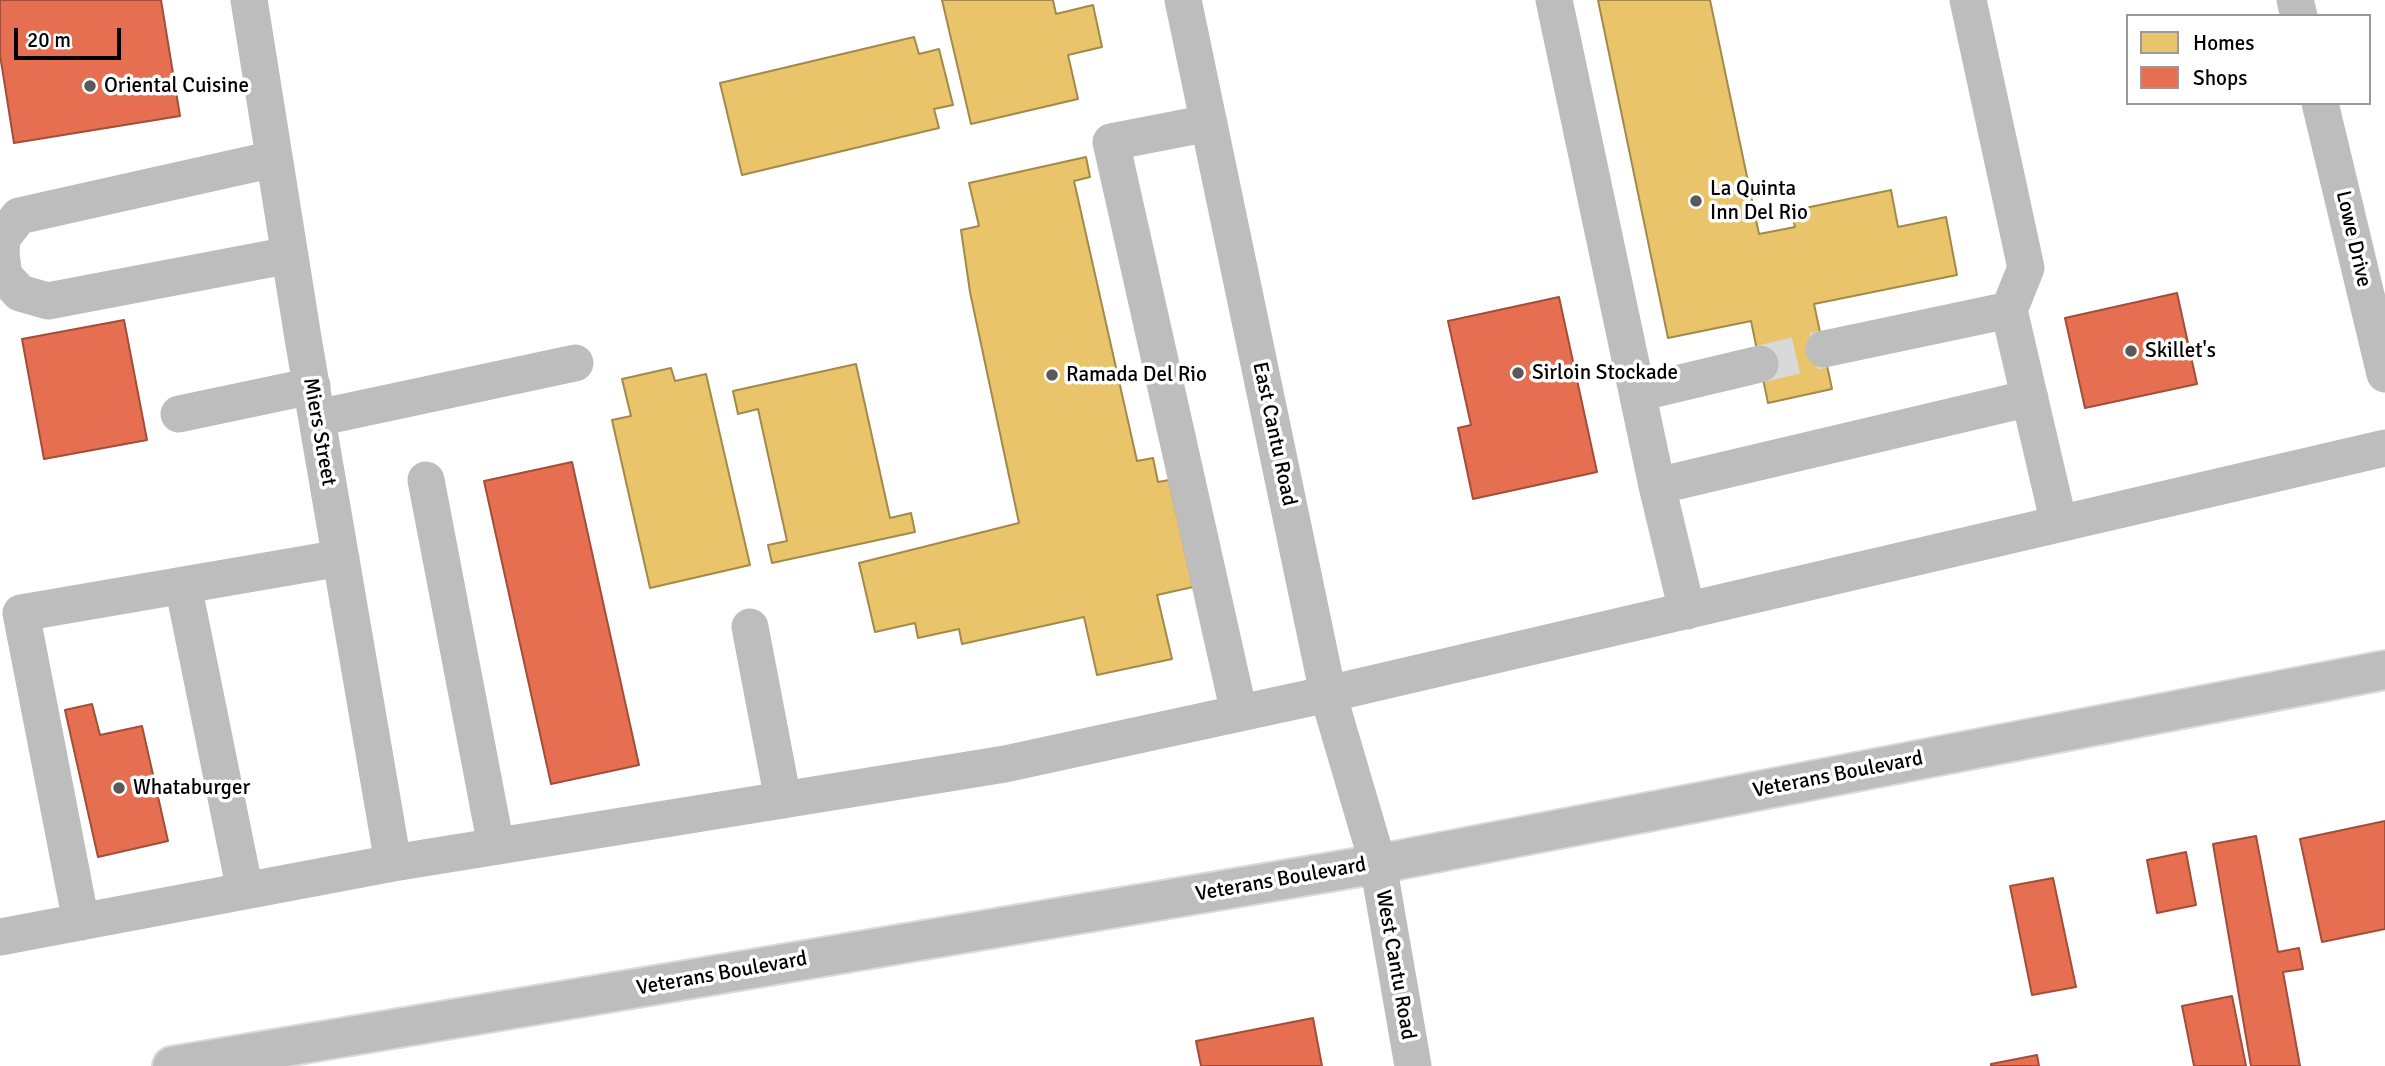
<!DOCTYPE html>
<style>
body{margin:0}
#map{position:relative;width:2385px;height:1066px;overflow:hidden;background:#fff;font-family:Signika,sans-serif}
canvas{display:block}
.legend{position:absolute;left:2126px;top:14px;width:245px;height:91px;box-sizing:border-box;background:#fff;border:2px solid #999;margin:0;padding:9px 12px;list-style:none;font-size:21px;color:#000}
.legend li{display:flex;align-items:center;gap:14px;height:35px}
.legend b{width:35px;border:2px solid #999}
.scale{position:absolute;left:14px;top:28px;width:107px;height:32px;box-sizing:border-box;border:4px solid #000;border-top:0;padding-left:9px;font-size:21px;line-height:24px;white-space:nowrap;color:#000;-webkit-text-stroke:5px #fff;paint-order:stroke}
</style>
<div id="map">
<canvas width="2385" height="1066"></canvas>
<ul class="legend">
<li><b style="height:19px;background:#e9c46a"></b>Homes</li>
<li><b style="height:19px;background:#e76f51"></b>Shops</li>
</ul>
<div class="scale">20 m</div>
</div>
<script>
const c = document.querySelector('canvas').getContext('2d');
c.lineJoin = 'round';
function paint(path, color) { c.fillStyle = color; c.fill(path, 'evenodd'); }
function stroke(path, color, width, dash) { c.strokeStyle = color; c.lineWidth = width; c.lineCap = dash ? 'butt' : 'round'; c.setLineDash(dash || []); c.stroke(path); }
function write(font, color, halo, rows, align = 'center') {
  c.font = font + ' Signika,sans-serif'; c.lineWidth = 7; c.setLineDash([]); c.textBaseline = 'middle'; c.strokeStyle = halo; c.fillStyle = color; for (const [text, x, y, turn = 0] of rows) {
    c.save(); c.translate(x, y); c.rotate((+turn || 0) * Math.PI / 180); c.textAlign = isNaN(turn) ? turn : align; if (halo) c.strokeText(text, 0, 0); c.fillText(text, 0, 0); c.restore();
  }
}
const homes = new Path2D(`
 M942,0H1053L1056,14L1093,5L1102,47L1068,55L1078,99L971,124Z
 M1598,0H1710L1759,234L1795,227L1791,211L1891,190L1898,227L1946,217L1957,275L1814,304L1832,389L1768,403L1751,321L1668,338Z
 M914,37L919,54L939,49L953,105L934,109L939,128L742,175L720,83Z
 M1086,157L1090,177L1074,181L1137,461L1153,458L1158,482L1169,480L1193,587L1157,595L1172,659L1097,675L1084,617L962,644L959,629L918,638L915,623L875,632L859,563L1019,523L970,292L961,230L979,226L969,183Z
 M856,364L890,518L911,513L915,532L772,563L768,545L787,541L758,409L738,414L733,391Z
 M671,368L675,381L706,374L750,565L650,588L612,420L631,416L622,379Z`);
paint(homes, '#e9c46a');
stroke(homes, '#a3894a', 2);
const shops = new Path2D(`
 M0,0H161L180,116L14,143L0,55Z
 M2177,293L2197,384L2085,408L2065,318Z
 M1559,297L1597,472L1473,499L1458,428L1471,425L1448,321Z
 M124,320L147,440L44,459L22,339Z
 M572,462L639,765L551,784L484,481Z
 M92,704L100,735L142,726L168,841L98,857L65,710Z
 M2385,821V929L2322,942L2300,839Z
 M2256,836L2278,952L2299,948L2303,969L2283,972L2300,1066H2251L2213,844Z
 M2186,852L2196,905L2157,913L2147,860Z
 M2053,878L2076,987L2032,995L2010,886Z
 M2232,996L2246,1066H2194L2182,1006Z
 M1313,1018L1322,1066H1201L1196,1041Z
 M2037,1055L2039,1066H1991V1064Z`);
paint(shops, '#e76f51');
stroke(shops, '#a24e39', 2);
stroke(new Path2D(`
 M1760,364L1824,349`), '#d9d9d9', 37, [37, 18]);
const major = new Path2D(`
 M172,1066L1378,864L2385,670`);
stroke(major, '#dbdbdb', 42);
stroke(new Path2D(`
 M249,0L303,338L393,863
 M1183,0L1328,694L1378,864L1413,1066
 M1554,0L1657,486L1687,611
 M1968,0L2026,268L2009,310L2059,524
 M2295,0L2299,16
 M2320,103L2385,374
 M1209,123L1111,142L1239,713
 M274,159L19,216L2,238L1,254L4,276L20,293L48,301L290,255
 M1824,349L2009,310
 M1638,393L1760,364
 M179,414L312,386
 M317,418L575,363
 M426,480L496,846
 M1657,486L2030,398
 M183,585L245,891
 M750,627L783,800
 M81,922L21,613L341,558
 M0,937L393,863L1005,764L1328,694L2385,448`), '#bdbdbd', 37);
stroke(major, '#bdbdbd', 38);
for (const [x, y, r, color] of [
 [90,86,7,"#595959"],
 [1696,201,7,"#595959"],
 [2131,351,7,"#595959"],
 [1518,373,7,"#595959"],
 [1052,375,7,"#595959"],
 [119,788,7,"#595959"]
]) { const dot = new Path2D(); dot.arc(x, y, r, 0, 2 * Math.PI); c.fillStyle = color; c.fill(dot); stroke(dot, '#fff', 2.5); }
write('21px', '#000', '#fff', [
 ["Oriental Cuisine",104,86],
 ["La Quinta",1710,189],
 ["Inn Del Rio",1710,213],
 ["Skillet's",2145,351],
 ["Sirloin Stockade",1532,373],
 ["Ramada Del Rio",1066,375],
 ["Whataburger",133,788]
], 'left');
write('21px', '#000', '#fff', [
 ["Lowe Drive",2353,239,77],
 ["Miers Street",319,432,80],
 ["East Cantu Road",1274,434,78],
 ["Veterans Boulevard",1838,775,-11],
 ["Veterans Boulevard",1281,880,-10],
 ["West Cantu Road",1395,965,80],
 ["Veterans Boulevard",722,974,-10]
]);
</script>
